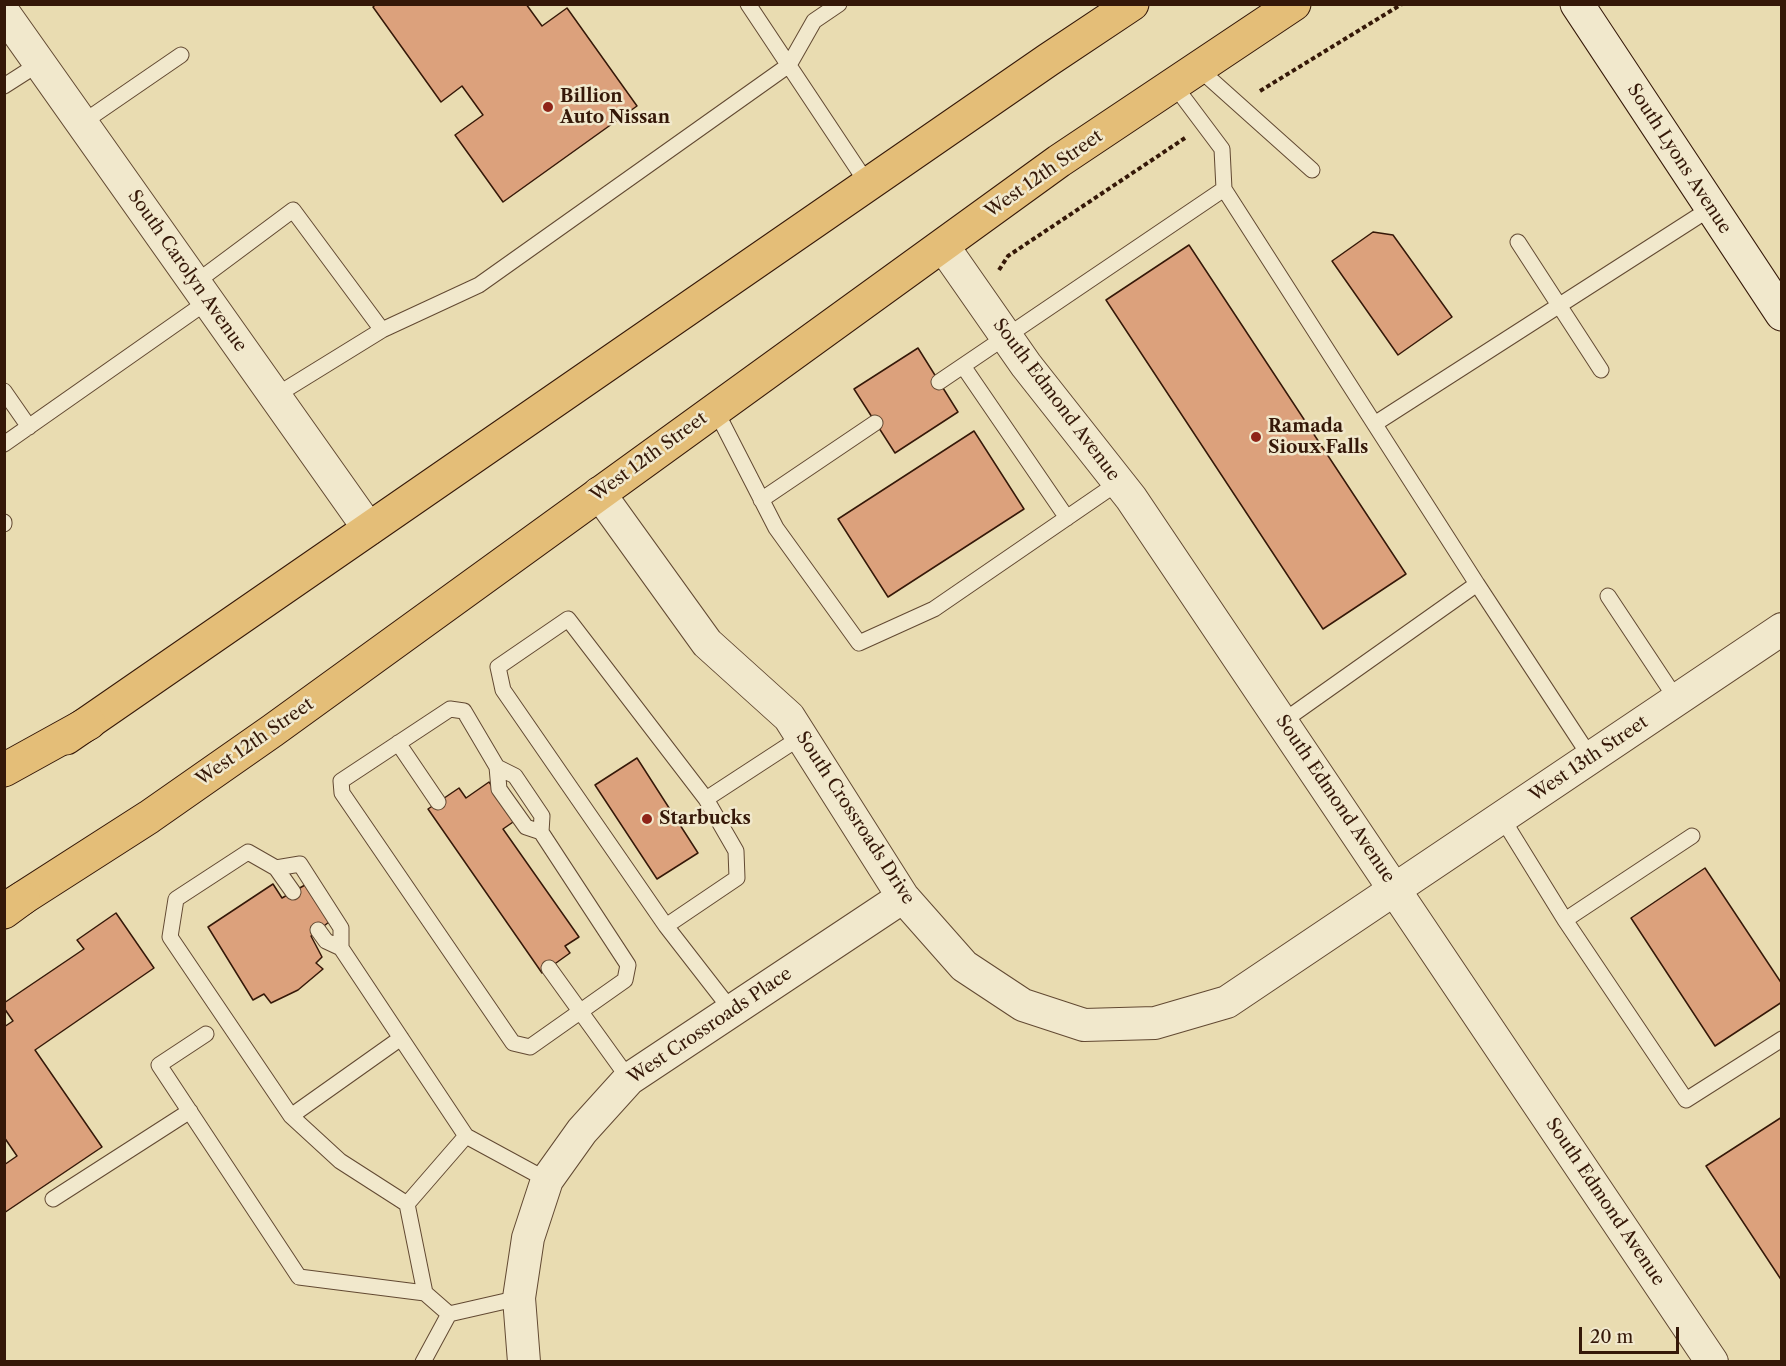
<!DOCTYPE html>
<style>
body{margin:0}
#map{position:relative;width:1786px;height:1366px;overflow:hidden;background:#e9dcb1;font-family:"Libre Caslon Text",serif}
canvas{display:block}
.frame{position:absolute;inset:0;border:6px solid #351808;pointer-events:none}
.scale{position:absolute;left:1579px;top:1327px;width:100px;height:27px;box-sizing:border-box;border:3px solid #351808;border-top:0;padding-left:8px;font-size:18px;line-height:21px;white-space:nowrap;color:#351808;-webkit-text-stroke:4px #f1e8cc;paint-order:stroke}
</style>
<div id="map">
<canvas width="1786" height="1366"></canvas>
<div class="frame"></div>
<div class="scale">20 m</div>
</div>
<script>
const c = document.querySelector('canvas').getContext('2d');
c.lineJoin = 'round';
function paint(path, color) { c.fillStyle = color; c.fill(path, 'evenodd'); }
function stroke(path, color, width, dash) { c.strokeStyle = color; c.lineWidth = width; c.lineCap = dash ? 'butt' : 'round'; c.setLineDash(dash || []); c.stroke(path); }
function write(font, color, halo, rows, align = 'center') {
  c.font = font + ' "Libre Caslon Text",serif'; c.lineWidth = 5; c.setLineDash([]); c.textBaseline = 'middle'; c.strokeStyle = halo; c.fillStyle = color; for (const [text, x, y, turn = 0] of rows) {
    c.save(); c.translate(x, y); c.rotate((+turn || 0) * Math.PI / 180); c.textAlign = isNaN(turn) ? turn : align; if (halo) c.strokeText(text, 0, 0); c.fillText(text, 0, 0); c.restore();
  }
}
const building = new Path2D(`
 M376,4H526L542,26L567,8L637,106L503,202L455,135L483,115L462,86L441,102L373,7Z
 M1373,232L1393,235L1452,317L1398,355L1332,261Z
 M1189,245L1406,574L1323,629L1106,300Z
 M918,348L958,412L895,453L854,389Z
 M974,431L1024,509L888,597L838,519Z
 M637,758L698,853L657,879L595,785Z
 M489,782L516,820L503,829L579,937L565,946L570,953L542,973L428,809L459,788L466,798Z
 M1705,868L1782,984V1002L1715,1046L1631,918Z
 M273,884L282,898L305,885L329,922L311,936L322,957L316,963L323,969L298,990L271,1003L264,994L253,1000L208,927Z
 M116,913L154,968L35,1050L102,1147L4,1213V1165L17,1156L4,1137V1027L13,1021L4,1008V1003L84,949L77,940Z
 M1782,1117V1281L1706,1166Z`);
paint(building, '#dca17c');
stroke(building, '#351808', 1.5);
const lane = new Path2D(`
 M748,4L869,186
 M1198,68L1312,170
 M1174,85L1222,149L1224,189L1477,584L1282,722
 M4,86L40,63
 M82,123L181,55
 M1518,242L1601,370
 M195,283L293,210L382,330L275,396
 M382,330L479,285L789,65L814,21L839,4
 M963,366L1067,518
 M939,382L1224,189
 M4,391L29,427
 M715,409L776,528L859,643L934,609L1119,482
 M1376,423L1711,208
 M4,444L208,301
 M761,500L875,423
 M4,522V524
 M1477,584L1591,758
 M1608,596L1677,700
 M398,743L438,802
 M497,767L515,776L542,816L541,832L628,965L625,980L530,1047L513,1043L342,793L341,781L450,709L464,711L497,767L499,789L526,827L541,832
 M1502,818L1565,920L1686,1100L1782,1039
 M276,868L300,864L341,928V948
 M293,892L276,868L248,852L176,899L170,937L291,1116L340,1161L407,1204L466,1136
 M1565,920L1692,836
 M666,926L737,878L736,851L706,799
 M318,930L326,941L341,948L466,1136L547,1180
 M549,968L629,1079
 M732,1011L666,926L503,690L498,667L568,619L706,799L801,737
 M206,1034L159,1065L299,1277L425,1293
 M291,1116L401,1038
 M53,1199L190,1111
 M407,1204L425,1293L449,1314
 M423,1362L449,1314L519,1298`);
const street = new Path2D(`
 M4,13L369,529
 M943,246L1026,365L1131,498L1712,1362
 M599,493L707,643L789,717L903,897L964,966L1023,1005L1084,1025L1155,1023L1227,1002L1782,629
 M524,1362L519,1298L528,1238L547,1180L582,1131L629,1079L903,897`);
const secondary = new Path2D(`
 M1577,4L1782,314`);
const primary = new Path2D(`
 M66,738L1048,60L1132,4
 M4,910L149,817L272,731L1059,161L1294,4`);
const highway = new Path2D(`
 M4,770L89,723
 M4,912L23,898`);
stroke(lane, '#624932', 17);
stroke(street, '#624932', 34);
stroke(secondary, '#351808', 35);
stroke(primary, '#351808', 35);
stroke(highway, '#351808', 35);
stroke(new Path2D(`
 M1260,91L1402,4
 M999,270L1008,256L1185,138`), '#351808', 4, [4.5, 3]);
stroke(lane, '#f1e8cc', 15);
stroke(street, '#f1e8cc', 32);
stroke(secondary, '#f1e8cc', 33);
stroke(primary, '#e4be78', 33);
stroke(highway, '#e4be78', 33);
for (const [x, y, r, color] of [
 [548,107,6,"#8f2418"],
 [1256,437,6,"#8f2418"],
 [647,819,6,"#8f2418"]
]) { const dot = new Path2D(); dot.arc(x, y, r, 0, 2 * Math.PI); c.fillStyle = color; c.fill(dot); stroke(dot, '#f1e8cc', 2); }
write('bold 18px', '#351808', '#f1e8cc', [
 ["Billion",560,97],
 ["Auto Nissan",560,118],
 ["Ramada",1268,427],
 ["Sioux Falls",1268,448],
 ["Starbucks",659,819]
], 'left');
write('18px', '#351808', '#f1e8cc', [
 ["South Lyons Avenue",1679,159,57],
 ["West 12th Street",1044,174,-35],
 ["South Carolyn Avenue",187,271,55],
 ["South Edmond Avenue",1056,400,53],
 ["West 12th Street",649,457,-36],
 ["West 12th Street",255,742,-35],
 ["West 13th Street",1589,759,-34],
 ["South Edmond Avenue",1335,799,56],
 ["South Crossroads Drive",855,818,57],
 ["West Crossroads Place",710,1026,-34],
 ["South Edmond Avenue",1605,1202,56]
]);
</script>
